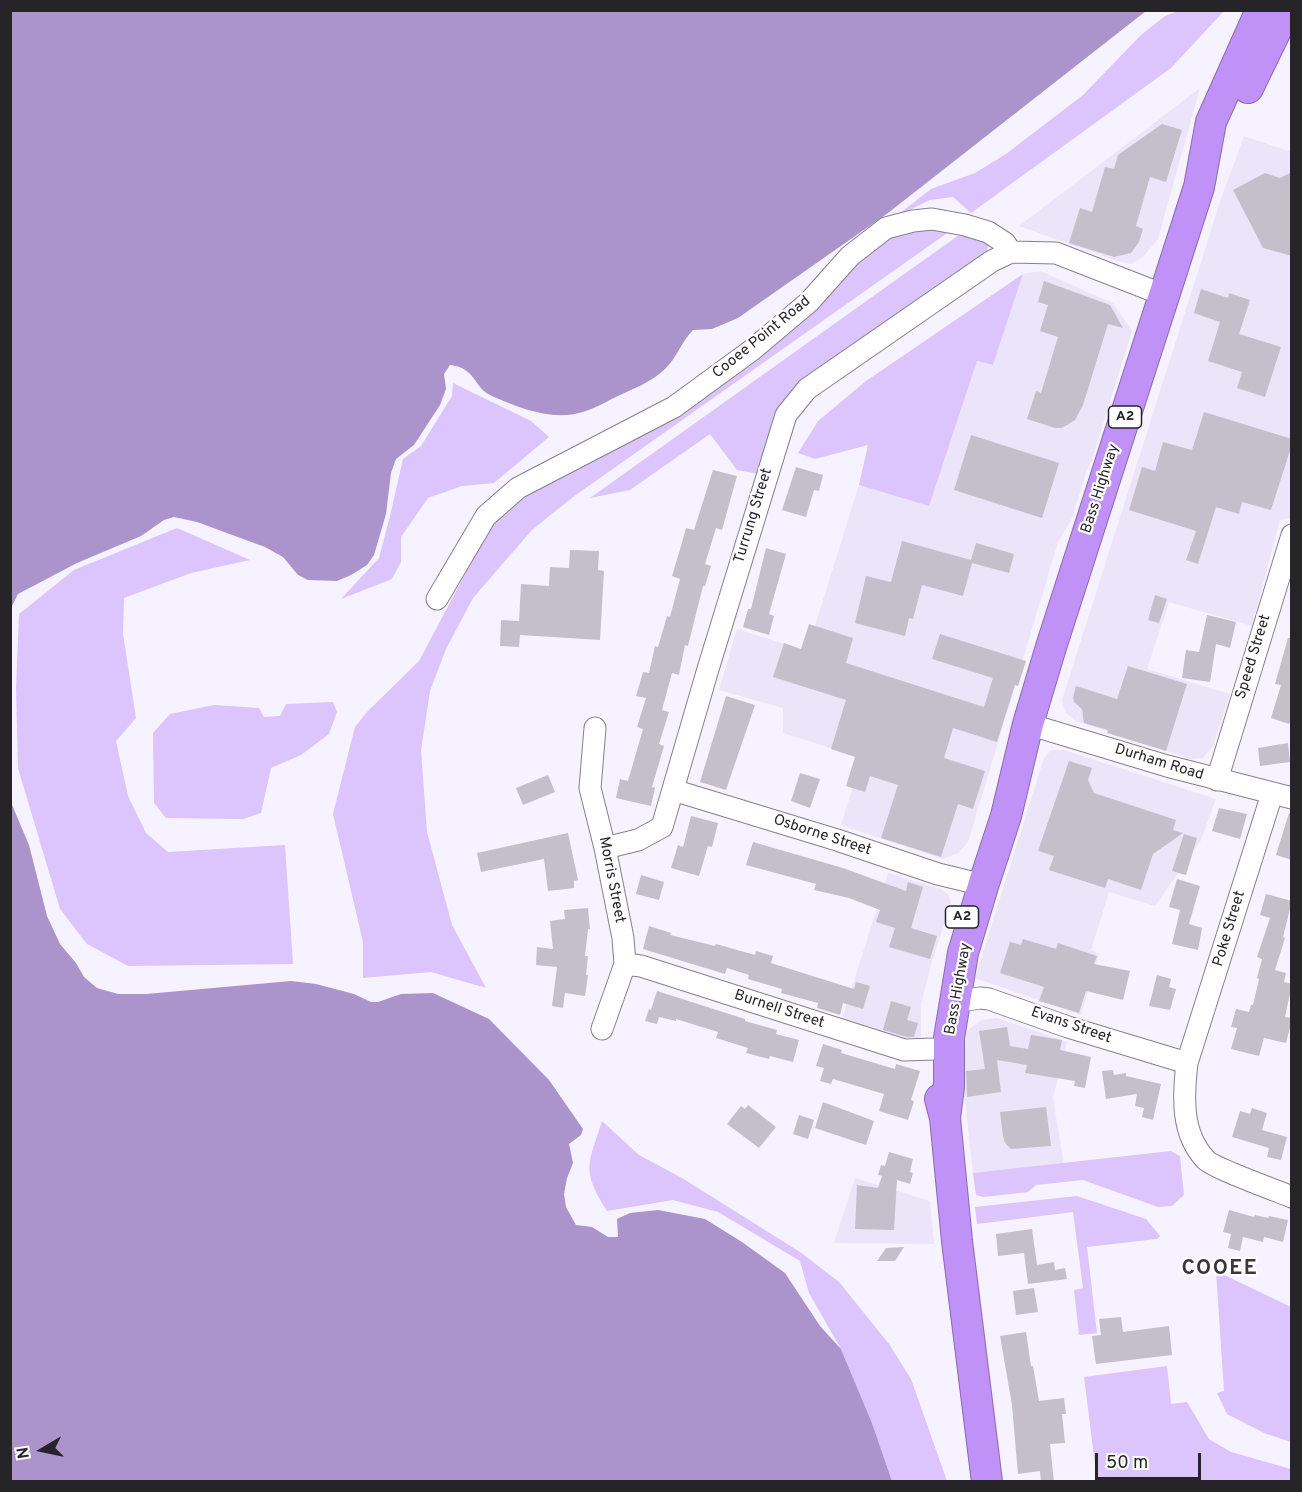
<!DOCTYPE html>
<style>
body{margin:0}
#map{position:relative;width:1302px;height:1492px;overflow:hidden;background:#f7f2ff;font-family:Overpass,sans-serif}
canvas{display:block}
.frame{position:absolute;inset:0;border:12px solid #262428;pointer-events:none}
.north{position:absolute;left:12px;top:1420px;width:60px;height:60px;-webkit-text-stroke:4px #fff;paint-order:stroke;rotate:261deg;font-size:16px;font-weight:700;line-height:24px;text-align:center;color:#262428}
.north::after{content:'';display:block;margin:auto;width:21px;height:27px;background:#262428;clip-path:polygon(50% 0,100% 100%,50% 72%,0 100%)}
.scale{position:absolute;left:1095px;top:1453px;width:106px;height:27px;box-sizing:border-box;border:3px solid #262428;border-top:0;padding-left:8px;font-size:18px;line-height:21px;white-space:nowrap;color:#262428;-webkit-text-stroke:4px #fff;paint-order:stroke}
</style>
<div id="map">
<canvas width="1302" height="1492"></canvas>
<div class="frame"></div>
<div class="north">N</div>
<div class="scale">50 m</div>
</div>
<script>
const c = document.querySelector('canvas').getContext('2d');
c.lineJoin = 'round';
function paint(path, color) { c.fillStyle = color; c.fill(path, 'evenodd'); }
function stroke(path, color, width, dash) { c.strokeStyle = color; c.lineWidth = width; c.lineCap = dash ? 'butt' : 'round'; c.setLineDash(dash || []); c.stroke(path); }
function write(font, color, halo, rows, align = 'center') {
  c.font = font + ' Overpass,sans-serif'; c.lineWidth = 4.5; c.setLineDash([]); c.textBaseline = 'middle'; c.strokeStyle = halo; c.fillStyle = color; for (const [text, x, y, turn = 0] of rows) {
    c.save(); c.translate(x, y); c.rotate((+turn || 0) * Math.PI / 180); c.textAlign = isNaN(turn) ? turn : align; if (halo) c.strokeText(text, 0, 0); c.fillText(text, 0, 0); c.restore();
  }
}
paint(new Path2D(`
 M1200,88L1158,239L1143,257L1131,264L1117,261L1019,226Z
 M1244,136L1291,152V519L1280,520L1252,626L1169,602L1147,669L1230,694L1213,746L1203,758L1191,759L1076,721L1065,712L1062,700L1221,199Z
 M1040,271L1113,303L1132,331L1091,463L1087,470L1072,518L1058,542L968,842L958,853L943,859L841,825L862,758L783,733V708L719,690L737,629L807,651L859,485L929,506L977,361L993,365L1023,274Z
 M1051,750H1064L1216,799L1201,840L1155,906L1109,892L1091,950L1099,954L1081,1015L975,978L1044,758Z
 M888,873L941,889L948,894L951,902L932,961L921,1004V1041L913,1043L842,1019Z
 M997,1018L1067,1042L1053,1098L1064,1165L973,1173L961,1065L967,1031L981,1020Z
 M855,1178L930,1201L934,1244L834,1243Z`), '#ece4f8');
paint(new Path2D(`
 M1178,11H1224L1171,68L971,213L953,197L930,200L895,217L931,189L975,173L1006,154L1083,95L1141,35L1165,16Z
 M931,225L953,229L573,497L532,530L473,598L446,649L430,691L421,750L427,832L452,925L486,988L431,972L363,978V942L333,814L355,727L367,712L419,661L489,529L517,496L650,427L854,263L892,237Z
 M966,230L989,245L985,255L800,385L759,474L737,470L710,434L630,490L590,498Z
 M1023,274L993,365L977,361L929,506L859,485L868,445L815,459L798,453L818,421L866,381Z
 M453,383L531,421L549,437L494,483L462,486L428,498L401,537V562L392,579L341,599L379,558L390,516L403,459L421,446L452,396Z
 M177,528L250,560L191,573L124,598L123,634L136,718L116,741L128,796L146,833L168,852L285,845L293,964L128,966L87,944L60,909L18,768L16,688L19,614L74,570Z
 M333,702L337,712L329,734L301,755L271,768L261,813L243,819L166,818L154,803L153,733L170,714L214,705L259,708L264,717L280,716L286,704Z
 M602,1121L639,1155L682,1178L800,1252L839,1282L889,1344L911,1379L947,1481H892L872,1423L841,1349L809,1293L800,1261L718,1212L673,1200L607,1211C581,1170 588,1165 602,1121Z
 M1171,1151L1180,1156L1184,1195L1172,1206L1158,1207L1083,1180L1036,1185L1028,1192L983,1197L976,1195L973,1173Z
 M1077,1196L1146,1219L1160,1236L1157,1239L1087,1247L1097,1333L1079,1335L1074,1290L1083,1288L1073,1212L977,1224L975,1207Z
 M1216,1271L1291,1307V1442L1264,1433L1227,1414L1217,1393L1224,1391Z
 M1167,1366L1171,1404L1187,1402L1209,1439L1231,1452L1291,1469V1481H1097L1084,1377Z`), '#dcc4fc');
paint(new Path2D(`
 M11,10H1146V11L888,213L738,318L712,329L693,330C681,342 677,358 664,370C651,382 635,388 620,395C609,400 598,407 586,411C555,422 521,409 492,396C473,388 477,368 450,365L444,374L446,389L440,405L414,445L396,459L391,473L386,514L374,555L367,565L351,575L337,581L308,580L298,575L283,557L265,547L197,522L174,517L164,520L141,536L77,563L18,594L11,608Z
 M10,800L29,845L47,916L60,944L76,963L84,977L97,988L118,994H146L291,981L316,984L354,994L371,1002H378L401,994L433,993L489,1019L549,1080L583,1129L581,1135L569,1144L573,1163L567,1178L564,1194L566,1207L576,1225L592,1227L608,1237H618L617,1219L630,1213L658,1210L705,1219L742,1242L785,1273L820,1326L841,1349L872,1423L892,1481H11Z`), '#ab93cc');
paint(new Path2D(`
 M1162,124L1182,130L1166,182L1150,177L1136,226L1143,229L1139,242L1131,253L1114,257L1069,243L1080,208L1092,212L1105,167L1114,169L1118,155Z
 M1292,172V256L1263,248L1233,190L1265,173L1280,178Z
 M1044,281L1110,305L1123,328L1108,324L1083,405L1075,420L1062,428H1055L1027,419L1036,391L1041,393L1058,337L1040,331L1048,305L1038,302Z
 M1201,289L1228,298L1229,293L1250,300L1239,334L1281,347L1265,397L1237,388L1242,372L1208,361L1220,322L1194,313Z
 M1204,412L1292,439V444L1271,510L1242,502L1239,514L1216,507L1198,564L1186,560L1196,531L1129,510L1142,467L1155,471L1163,442L1192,450Z
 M971,435L1059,463L1042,518L954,490Z
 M796,467L823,475L819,491L814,490L806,517L782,510Z
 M713,470L737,476L722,530L716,528L705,564L711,566L705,586H703L688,646L685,645L679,675L672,673L662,710L669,712L659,744L664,746L652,787L655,788L651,806L616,798L620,779L628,781L643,729L637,727L646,698L636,696L643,672L649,673L655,646L658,647L667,616L670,617L680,579L672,576L681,546L686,528L694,530Z
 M902,541L971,560L976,543L1014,554L1009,573L972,563L963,596L922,585L913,619L909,618L905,636L855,623L866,576L891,582Z
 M766,548L786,554L769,614L774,616L769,635L743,627L748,609H751Z
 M570,550L599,551L598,570L604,571L600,640L520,635L519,647L500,646L501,620L519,621L521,584L549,586L550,567L569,568Z
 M1155,595L1167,599L1159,623L1148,620Z
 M1207,615L1236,622L1230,648L1216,644L1210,682L1182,678L1186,650L1199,652Z
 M809,624L853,638L846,663L984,707L993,678L932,659L940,634L1026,661L1018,686L1015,685L997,742L953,728L944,758L985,771L973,809L958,804L941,857L881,838L898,785L870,776L865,792L846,786L855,757L831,749L846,700L773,677L784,643L801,649Z
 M1288,638H1292V716L1289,724L1271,718L1281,685L1275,684Z
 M1128,666L1187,684L1166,751L1107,733L1108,730L1084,723L1082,709L1074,702L1073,698L1076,686L1117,699Z
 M726,696L755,705L726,790L700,782Z
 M1288,743L1290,762L1260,766L1258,748Z
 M1069,761L1092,768L1088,780L1094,793L1176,820L1173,830L1183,833L1153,854L1141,890L1108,879L1105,888L1049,870L1054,856L1038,851Z
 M800,773L820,779L810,808L791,801Z
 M548,775L555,792L523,805L516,788Z
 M1219,808L1247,814L1240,839L1212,831Z
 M1289,813L1292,814V860L1276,855Z
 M691,816L718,823L712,847L708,846L699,876L671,868L678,845L683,847Z
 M568,833L578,880L574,881V888L548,891L544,859L481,872L477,853Z
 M1184,834L1197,838L1186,875L1172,871Z
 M753,842L843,868L906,891L908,882L923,887L911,928L937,936L930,959L889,947L895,928L876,922L880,910L849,898L814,890L816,884L746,865Z
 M641,875L664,882L659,900L636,894Z
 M1177,879L1200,886L1189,924L1202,928L1198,950L1172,944L1180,910L1169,907Z
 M1266,894L1292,901L1283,937L1285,938L1275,970L1286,973L1284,982L1292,984L1285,1017L1292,1018V1020L1286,1043L1264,1038L1259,1056L1231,1049L1237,1028L1231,1027L1236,1009L1249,1012L1251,1005H1253L1259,979L1257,978L1262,959L1257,957L1270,918L1260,915Z
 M588,908L590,929H588L585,956H588L586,975H588L585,996L565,993L563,1008L552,1006L557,967L536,965L537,947L553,949L550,921L565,919L564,910Z
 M649,926L671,933L670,935L715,946L716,944L755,955L756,951L773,956L771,963L854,989L856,982L870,986L863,1009L843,1003L840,1015L817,1008L818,1003L781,993L782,989L748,979L749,975L727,968L725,974L643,949Z
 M1023,939L1056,949L1058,943L1097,956L1094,964L1130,971L1123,1000L1086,991L1079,1013L1039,1001L1044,987L1000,973L1010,942L1021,945Z
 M1157,975L1171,979L1169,987L1176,989L1170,1010L1149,1006Z
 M657,991L745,1019V1021L777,1030L776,1034L799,1040L793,1062L770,1056L769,1059L746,1053L748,1048L716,1038L718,1032L676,1019V1021L659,1017L657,1024L645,1021L649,1009L651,1010Z
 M891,1001L911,1007L907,1020L918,1023L914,1037H906L883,1030Z
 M1007,1027L1010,1046L1028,1049L1031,1035L1062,1040L1060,1050L1091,1057L1085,1088L1074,1086L1075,1081L1025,1073L1027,1065L997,1060L1001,1092L967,1097L966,1071L985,1069L979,1031Z
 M823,1044L842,1050L841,1053L895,1069L896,1064L920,1071L911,1100L914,1101L908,1120L879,1111L884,1094L833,1079L831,1084L820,1081L824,1068L816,1066Z
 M1113,1070L1114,1075L1126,1073V1076L1161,1084L1153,1120L1142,1117L1144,1108L1135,1106L1137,1094L1106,1099L1102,1071Z
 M823,1102L874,1121L866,1145L815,1128Z
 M748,1105L776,1127L759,1148L727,1124L741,1106L745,1109Z
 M1046,1107L1051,1146L1011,1149L1005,1143L1003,1136L1000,1112Z
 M1252,1108L1267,1113L1262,1130L1287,1137L1281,1160L1267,1157L1269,1148L1232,1137L1240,1111L1250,1114Z
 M799,1115L814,1120L808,1139L793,1134Z
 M889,1152L913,1159L910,1172L913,1173L910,1184L897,1180L894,1230L855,1229L857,1185L878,1188L882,1176L878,1175L881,1165L885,1166Z
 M1229,1210L1254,1217L1255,1215L1268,1218L1269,1216L1288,1220L1283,1242L1264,1237L1263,1242L1243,1237L1240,1251L1228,1248L1231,1234L1223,1232Z
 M1032,1229L1037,1265L1054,1262L1055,1270L1065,1268L1067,1279L1028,1284L1024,1253L998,1256L996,1234Z
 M904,1247L895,1261H877L886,1248Z
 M1034,1288L1038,1312L1016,1315L1013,1291Z
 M1121,1317L1123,1332L1169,1326L1172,1355L1096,1364L1092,1336L1101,1335L1099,1319Z
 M1026,1332L1031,1366H1033L1039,1401L1064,1398L1066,1414H1062L1065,1443L1050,1444L1054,1482H1041L1040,1471L1018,1474L1012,1405L1000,1336Z`), '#c4bfcb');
const minor = new Path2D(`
 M437,599L486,516L518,488L674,407L752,350L809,302L850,256L886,228L913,221L932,219L965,225L988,232L1005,243L1011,252L1056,253L1164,295
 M1028,724L1167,766L1292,798
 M595,728L590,788L605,848L623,938L625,964L602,1029
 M1217,780L1292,535
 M673,790L837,840L938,874L971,882
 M1272,794L1187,1063C1183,1097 1181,1134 1206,1160C1214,1168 1277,1191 1292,1197
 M605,848L638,840L662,827L708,669L786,415L807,389L992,261L1011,252
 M625,964L641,966L904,1050L935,1049
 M954,1002L980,998L989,999L1068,1027L1187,1063`);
const highway = new Path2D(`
 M1248,88L1286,10
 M940,1099L945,1118L957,1241L987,1482
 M945,1118L949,1087V1038L963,953L984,883L1006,816L1028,724L1051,647L1199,187L1211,122L1261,10`);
stroke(minor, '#85808b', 23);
stroke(highway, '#8a6baf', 32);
stroke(minor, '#fff', 21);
stroke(highway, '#c091f7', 30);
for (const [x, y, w] of [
 [1125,417,33],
 [962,917,33]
]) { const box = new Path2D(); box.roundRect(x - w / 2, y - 11, w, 22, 4.5); c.fillStyle = '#fff'; c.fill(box); stroke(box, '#262428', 1.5); }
write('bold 14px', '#262428', null, [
 ["A2",1125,417],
 ["A2",962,917]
]);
write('15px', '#262428', '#fff', [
 ["Cooee Point Road",762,338,-39],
 ["Bass Highway",1101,489,-72],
 ["Turrung Street",754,516,-73],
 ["Speed Street",1254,657,-73],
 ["Durham Road",1159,763,17],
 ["Osborne Street",822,836,18],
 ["Morris Street",611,880,79],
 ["Poke Street",1230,929,-73],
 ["Bass Highway",959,989,-80],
 ["Burnell Street",779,1010,18],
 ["Evans Street",1071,1026,19]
]);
c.letterSpacing = '1.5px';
write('bold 21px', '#3a363f', '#fff', [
 ["COOEE",1220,1270]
]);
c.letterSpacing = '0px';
</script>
